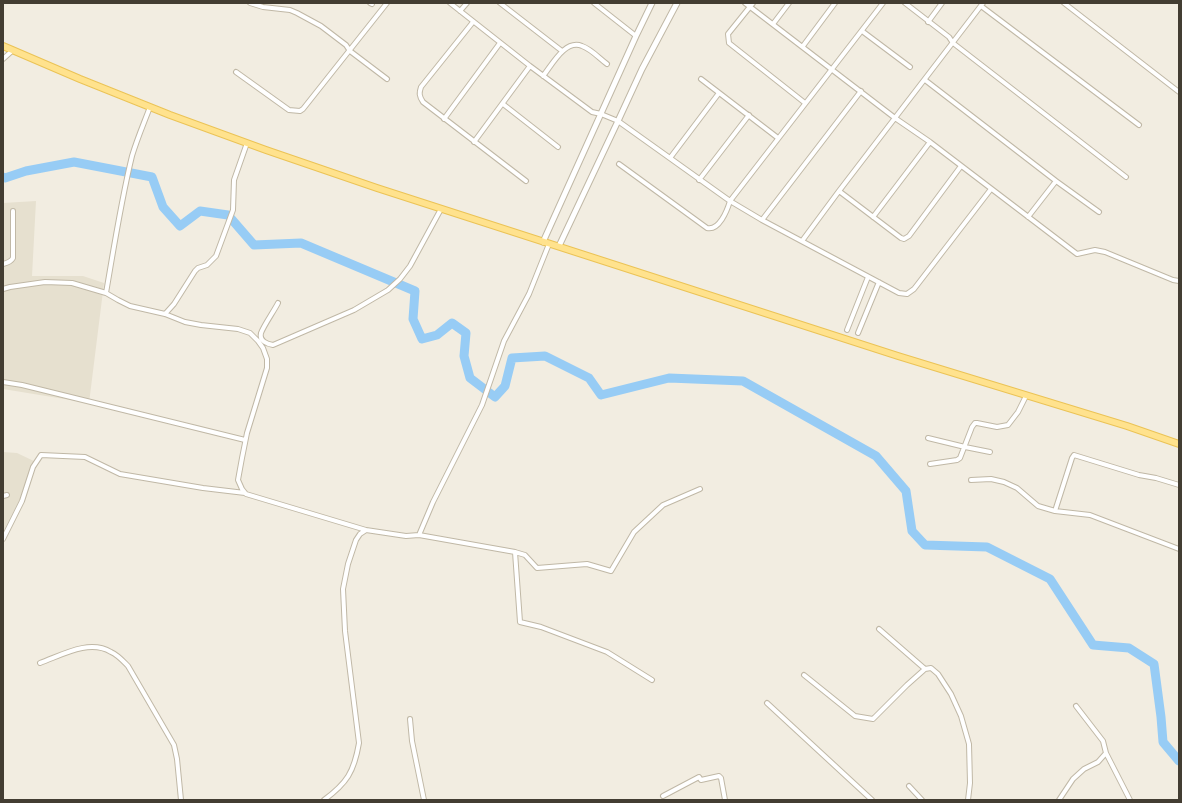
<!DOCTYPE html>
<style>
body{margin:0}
#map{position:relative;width:1182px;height:803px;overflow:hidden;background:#f2ede1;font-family:Raleway,sans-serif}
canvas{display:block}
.frame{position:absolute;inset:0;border:4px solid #433d32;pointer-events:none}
</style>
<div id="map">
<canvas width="1182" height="803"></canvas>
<div class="frame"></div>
</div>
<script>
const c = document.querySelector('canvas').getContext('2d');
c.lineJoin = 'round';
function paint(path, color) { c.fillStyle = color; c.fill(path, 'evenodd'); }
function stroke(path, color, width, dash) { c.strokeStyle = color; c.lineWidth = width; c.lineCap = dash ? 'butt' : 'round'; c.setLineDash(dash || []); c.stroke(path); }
paint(new Path2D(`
 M36,201L32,276H83L104,283L89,403L3,389V203Z
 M3,452L17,453L38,463L3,532Z`), '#e6e0cf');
stroke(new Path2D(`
 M3,177L5,178L26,171L74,162L152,177L163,207L180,226L200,211L228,215L254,245L301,243L415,291L413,319L422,339L437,335L452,323L466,333L464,356L470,378L495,397L505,386L512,358L545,356L589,378L601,395L669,378L743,381L876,456L906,491L912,531L925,545L987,547L1050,579L1093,645L1129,648L1154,664L1161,717L1163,742L1179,761`), '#97ccf5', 9);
const minor = new Path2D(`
 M250,3L263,7L290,10L297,13L321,26L346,45L350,51L387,79
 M370,3L372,4
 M450,3L530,66L592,112L601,114L618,121L730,201L762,220L899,293L907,294L914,289L991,189
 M500,3L562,51
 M594,3L636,36
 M745,3L895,118L930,142L1077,254L1095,250L1105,252L1173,280L1179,281
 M753,3L728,34L729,43L805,103
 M905,3L949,37L953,43L1126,177
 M1064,3L1179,92
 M981,6L1139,125
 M460,11L467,3
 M473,22L421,87C419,93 419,96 423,102L526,181
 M928,22L942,3
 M773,24L789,3
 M862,31L910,67
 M803,46L835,3
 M3,59L13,50
 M236,72L289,110L300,111L303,109L387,3
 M543,76C552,65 565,39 582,46C591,49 599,58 607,64
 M701,79L778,138
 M925,80L1056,181L1099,212
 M503,104L558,147
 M444,119L500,43
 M474,142L530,66
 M670,158L719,93
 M619,164L707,228C719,231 727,211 730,201L883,3
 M699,180L749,115
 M839,191L901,238L904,239L909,236L961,166
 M873,217L930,142
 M1028,217L1056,181
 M762,220L861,91
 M802,241L839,191L983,3
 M3,264C7,263 11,262 13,258V211
 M3,289L10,287L45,282L72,283L106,293L118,300L130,306L165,314L185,322L201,325L238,329L250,333L258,341L263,348L267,359V368L247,433L242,458L238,480L242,489L246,494L366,530
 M106,293C114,247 121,201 132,156C137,139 144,123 150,107
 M278,303C274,311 264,325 261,333C259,341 267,344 273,345L354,310L388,290L400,279L410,266L441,209
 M165,314L174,304L195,271L198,268L207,265L216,256L233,210L234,180L247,143
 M847,330L868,277
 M858,333L879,282
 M3,382L22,385L245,440
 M928,438L965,447L990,452
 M930,464L957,460L960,458L972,427L975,423H977L997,427L1008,425L1018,412L1026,396
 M971,480L991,479L1004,482L1017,488L1038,506L1055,511L1090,515L1179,549
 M3,496L7,495
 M1055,511L1072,458L1074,455L1139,475L1156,478L1179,485
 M419,535L433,502L482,405L504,341L529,294L549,244
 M3,539L22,501L33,467L41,455L85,457L120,474L203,488L245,493
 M515,552L520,622L541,627L607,652L652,680
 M879,629L925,669
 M40,663C62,655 89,639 111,652C118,655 123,661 128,666L174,745L177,759L181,800
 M804,675L855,716L873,719L907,685L925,669L931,668L938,674L951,694L961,716L969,744L970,783L968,800
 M767,703L872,800
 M410,719L412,741L424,800
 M1106,753L1130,800
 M909,786L922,800
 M663,796L699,777L701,780L719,776L721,778L725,800
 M324,800C347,783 354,772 359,743L345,631L343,589L348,564L356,540L360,534L366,530L406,536L419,535L515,552L525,555L537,568L587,564L611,571L634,532L663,505L700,489
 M1059,800L1073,779L1084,769L1098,762L1106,753L1103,741L1076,706`);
const tertiary = new Path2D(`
 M543,242L636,36L652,3
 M559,246L618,121L642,69L677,3`);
const primary = new Path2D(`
 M3,46L80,79L170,115L266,150L377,188L898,356L1127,426L1179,444`);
stroke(minor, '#c0b8a6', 6);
stroke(tertiary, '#c0b8a6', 7);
stroke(primary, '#ebc356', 8);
stroke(minor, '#fff', 4);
stroke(tertiary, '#fff', 5);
stroke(primary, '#ffe28d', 6);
</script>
